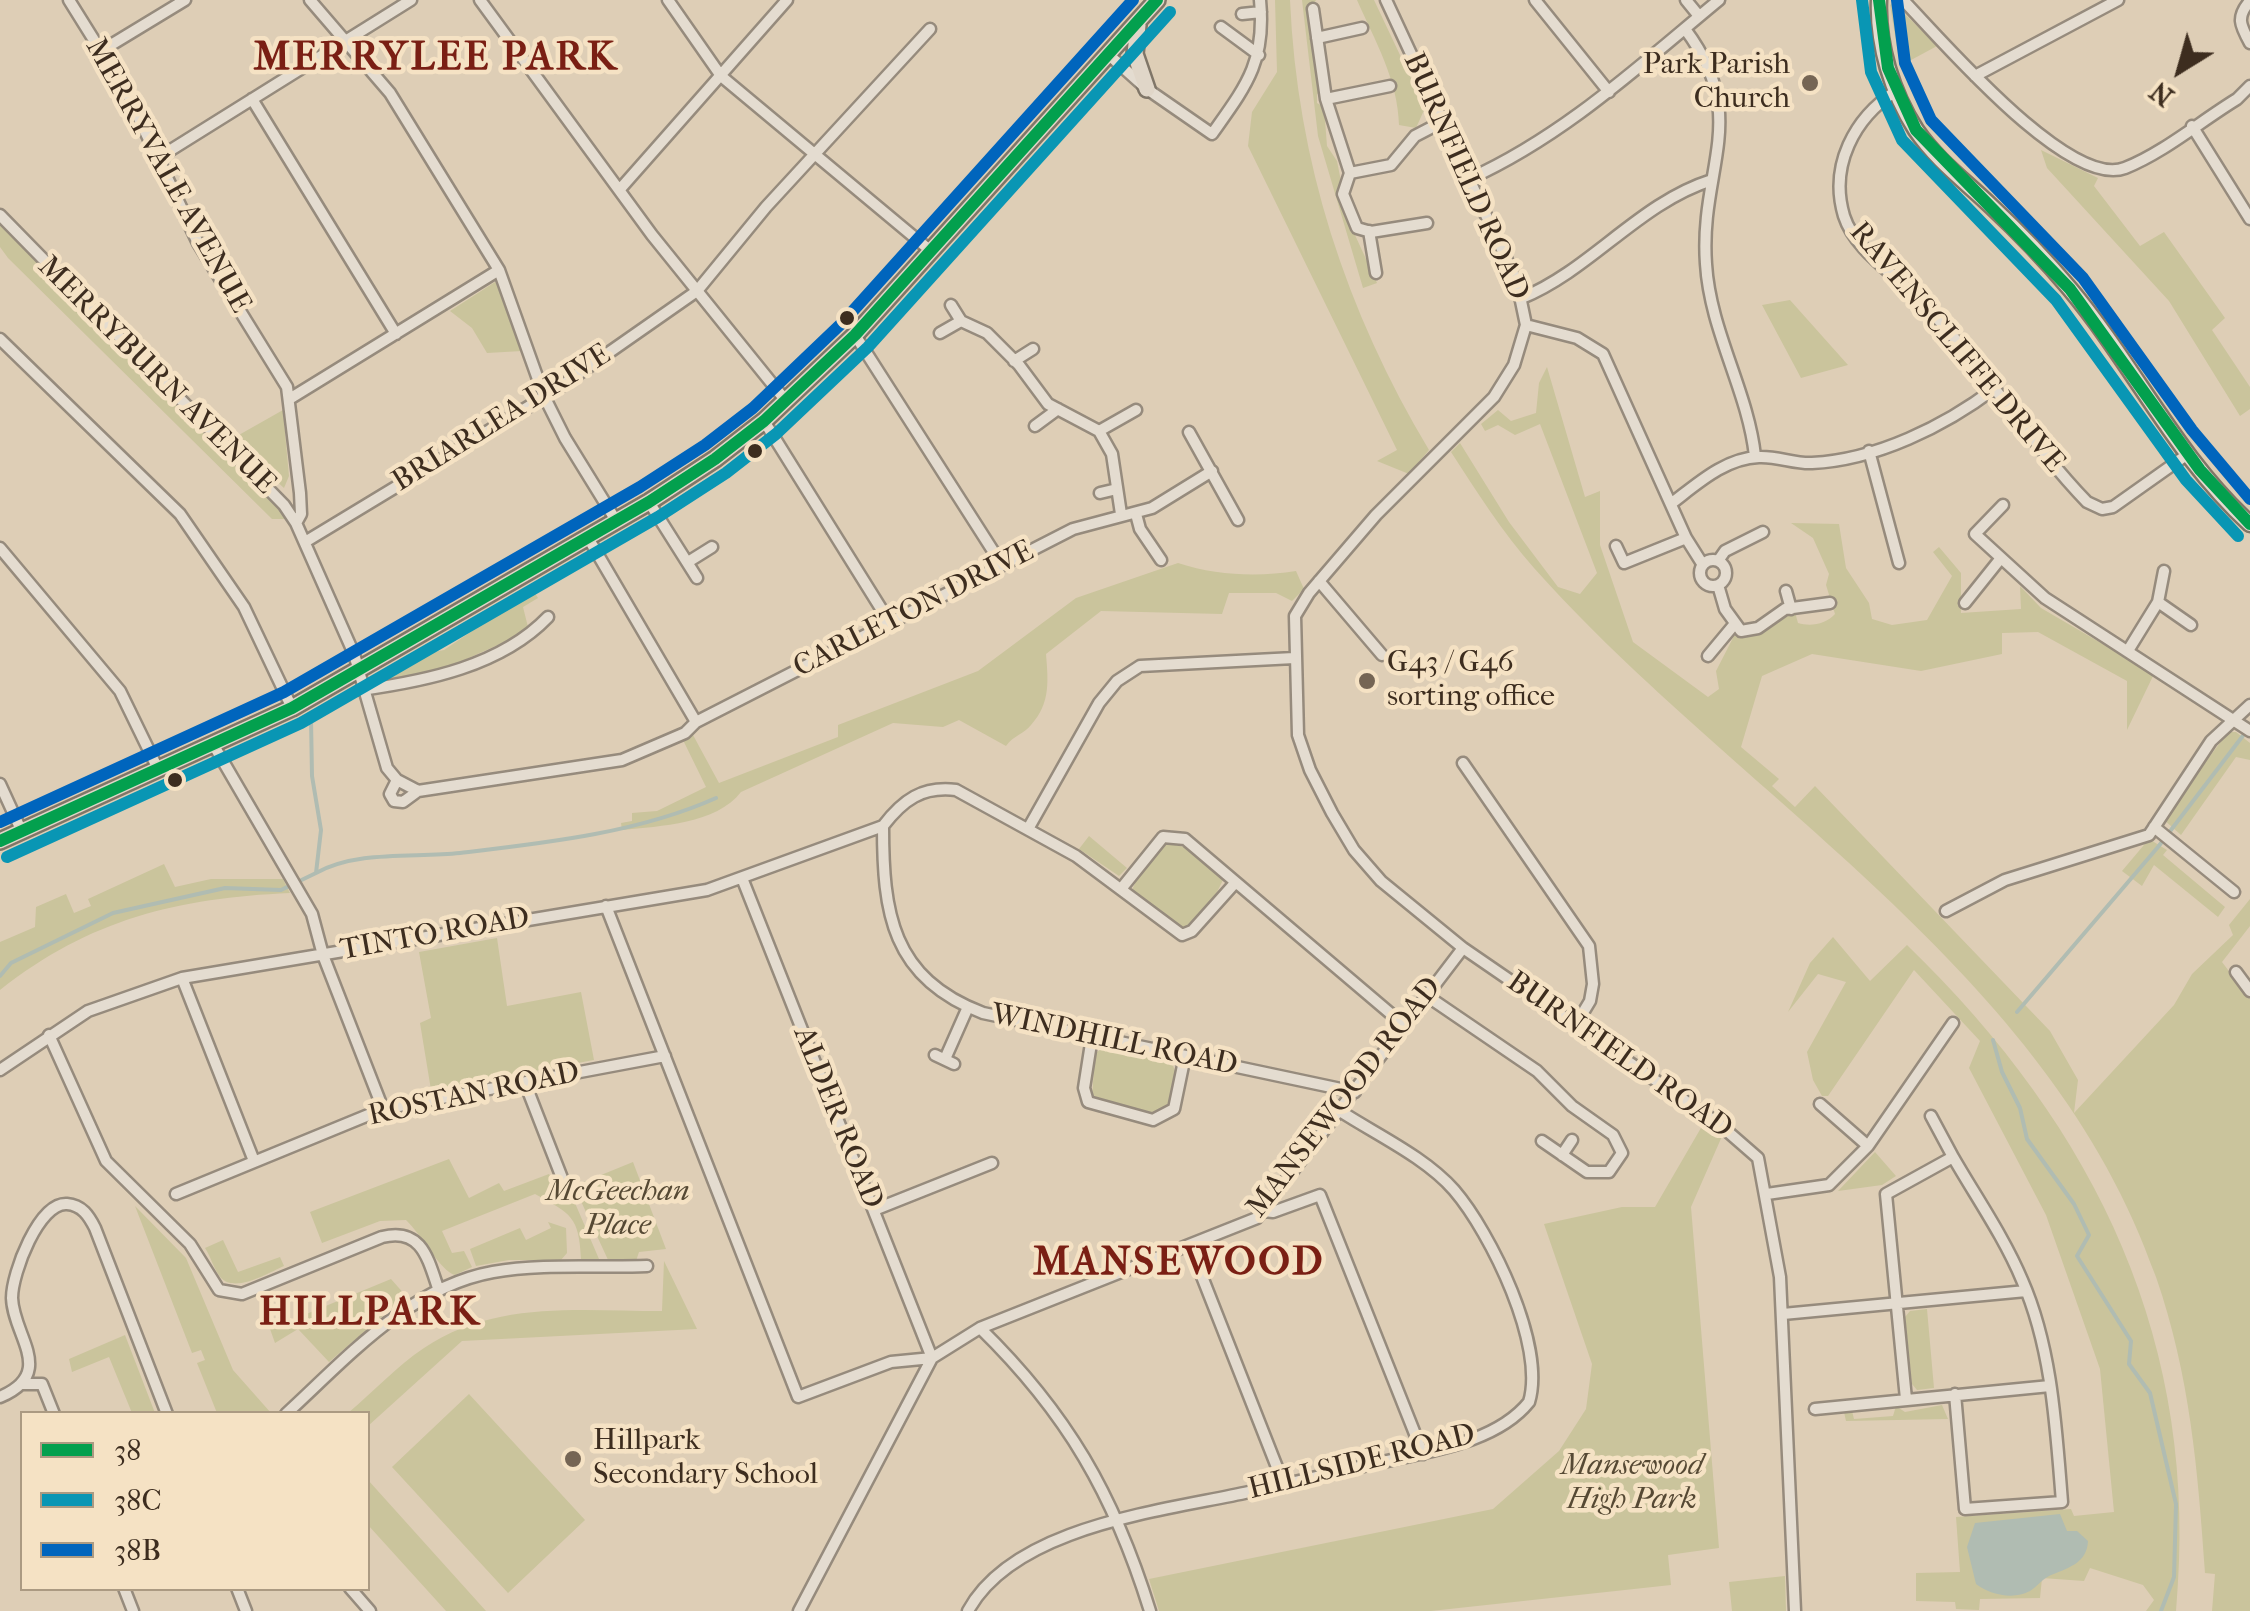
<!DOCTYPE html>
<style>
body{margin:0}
#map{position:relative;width:2250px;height:1611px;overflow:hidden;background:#deceb6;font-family:"IM FELL French Canon",serif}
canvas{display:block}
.legend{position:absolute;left:20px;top:1411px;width:350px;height:180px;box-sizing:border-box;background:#f5e2c4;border:2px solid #ab9a82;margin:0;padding:12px 18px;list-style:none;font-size:30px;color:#3d2d1f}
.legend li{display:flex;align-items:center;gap:20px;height:50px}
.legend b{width:50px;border:2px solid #ab9a82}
.north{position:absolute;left:2130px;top:20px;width:100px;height:100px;-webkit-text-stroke:8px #f5e2c4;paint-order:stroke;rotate:217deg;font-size:28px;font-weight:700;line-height:40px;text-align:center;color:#3d2d1f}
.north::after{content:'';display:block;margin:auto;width:35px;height:45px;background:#3d2d1f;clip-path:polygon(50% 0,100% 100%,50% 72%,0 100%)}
</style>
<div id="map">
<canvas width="2250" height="1611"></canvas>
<ul class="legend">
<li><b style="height:12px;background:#03a04e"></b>38</li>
<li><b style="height:12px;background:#0996b4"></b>38C</li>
<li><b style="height:12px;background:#0065bd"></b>38B</li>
</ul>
<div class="north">N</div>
</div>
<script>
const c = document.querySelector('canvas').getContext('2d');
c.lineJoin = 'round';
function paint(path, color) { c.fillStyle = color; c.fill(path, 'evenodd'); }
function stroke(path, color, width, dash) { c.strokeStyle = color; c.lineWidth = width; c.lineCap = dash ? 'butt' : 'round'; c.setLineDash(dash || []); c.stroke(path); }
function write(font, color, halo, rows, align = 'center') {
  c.font = font + ' "IM FELL French Canon",serif'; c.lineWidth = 9; c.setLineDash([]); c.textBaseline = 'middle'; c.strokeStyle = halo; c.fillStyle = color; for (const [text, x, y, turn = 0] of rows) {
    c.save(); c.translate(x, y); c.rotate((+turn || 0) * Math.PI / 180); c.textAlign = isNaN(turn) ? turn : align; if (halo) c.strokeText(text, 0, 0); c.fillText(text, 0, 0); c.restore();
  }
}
paint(new Path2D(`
 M1275,0H1290C1297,162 1346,311 1429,450L1409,474L1377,461L1397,450L1248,146L1252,112L1277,72Z
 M1302,0H1316L1309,12L1323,92L1317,94V103L1324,107L1327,146L1337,161L1349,222L1377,283L1363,288L1318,136Z
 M1357,0H1374L1425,108L1416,128L1399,125C1398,80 1375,41 1357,0Z
 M1893,2L1937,46L1900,66L1890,5Z
 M2041,150L2098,178L2094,186L2140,246L2164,232L2225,318L2212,330L2250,387V409L2240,416L2169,301L2047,168Z
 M0,225L273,500L288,519H272L8,258L0,247Z
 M495,282L498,284L522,351L487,353L472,328L450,311Z
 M1790,300L1848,365L1801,378L1762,305Z
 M1547,367L1585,497L1600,491V545L1633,642L1708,697L1719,689L1716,671L1734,636L1755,635L1795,612L1798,623C1811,627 1826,624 1835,614L1826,585L1829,574L1813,538L1791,523L1839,524L1846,568L1869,603L1872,619L1892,625L1927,620L1952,576L1933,552L1939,547L1961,573V613L2021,609L2020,586L2041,608L2154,674L2127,730V681L2038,632L2002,633V654L1921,671L1812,654L1762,676L1741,747L1779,779L1772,786L1795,807L1815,786L2050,1031L2078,1080L2074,1113L2174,1005L2192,974L2233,935L2229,925L2250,899V926L2222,962L2250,999V1611H2212L2215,1574L2205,1573C2198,1471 2190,1375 2156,1277C2049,969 1741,800 1534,568C1502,532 1477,492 1451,452L1460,443L1509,522L1558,587L1580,594L1597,573L1540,424L1515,435L1498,425L1485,431L1481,424L1498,410L1511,421L1536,413L1539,383Z
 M283,410L289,476L284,488L230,440Z
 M1178,563C1217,576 1260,577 1296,571L1304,589L1292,601L1276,593H1229L1222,614L1101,611L1046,654C1048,680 1051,703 1031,725C1024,734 1014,735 1006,746L959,720L943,727L893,723L741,792C716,824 661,826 622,830L621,823L632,821V813L657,811L706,787L683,740L693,735L719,783L838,737V725L978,671L1076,598Z
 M533,590L538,598L523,607L529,631L442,670L379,684L378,678L424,654L444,650Z
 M2228,732H2236L2250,743V760L2236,757L2181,835L2163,819Z
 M1089,836L1127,868L1119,876L1079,849Z
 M2149,839L2167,850L2163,855L2225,907L2218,917L2154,865L2142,886L2122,871Z
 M1167,842L1187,848L1223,880L1212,902L1188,928H1179L1132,890L1140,872Z
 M164,864L175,887L211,879H283L290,893C178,898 90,919 0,990V942L35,927L36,907L66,894L74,913L91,906L88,899Z
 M1833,937L1870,981L1907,945C2098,1130 2201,1345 2176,1611H2146L2154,1600L2143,1585L2090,1568L2084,1581L2042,1578L2040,1598L1980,1599L1979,1610L1956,1609L1955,1602L1916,1601V1573L1960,1572L1956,1517L2071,1509L2074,1516L2114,1512L2100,1369L2046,1215L1969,1068L1980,1041L1914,970L1828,1096H1822L1813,1080L1807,1052L1846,982L1818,974L1788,1012L1810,963Z
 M497,938L507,1006L581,992L594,1060L431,1090L420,1023L431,1018L419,952Z
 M1105,1047L1171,1061L1176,1073L1170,1105L1157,1114L1092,1098L1095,1053Z
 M1705,1121L1723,1134L1691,1207L1719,1548L1668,1555L1671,1585L1431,1611H1159L1149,1579L1493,1509L1559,1451L1586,1409L1592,1364L1544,1224L1622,1207H1655Z
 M1875,1152L1896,1176L1882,1185L1838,1191Z
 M449,1159L469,1198L499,1183L504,1191L549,1174L558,1187L569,1189L599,1259H581C579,1216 571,1214 535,1194L442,1231L452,1253L464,1251L472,1267L455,1275C441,1272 421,1234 406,1220L380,1221L322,1243L310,1212Z
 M633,1162L666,1249L639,1252L636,1261L609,1262L574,1186Z
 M135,1206L186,1258L233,1370L271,1413H217L197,1363L205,1360L201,1350L192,1353Z
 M548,1222L566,1228L567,1253L561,1260H509L476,1266L470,1249L520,1228L526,1240L551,1228Z
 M223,1240L238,1272L280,1257L284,1266C268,1273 236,1293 221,1278C214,1270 211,1257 205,1248Z
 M664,1261L697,1329L462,1341L368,1426V1414L348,1413C373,1392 397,1366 424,1348C495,1300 580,1311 662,1311Z
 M391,1279L406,1296L329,1362L298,1329L275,1343L270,1329Z
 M1927,1309L1934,1388L1917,1390L1912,1384L1905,1317L1910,1311Z
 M125,1335L155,1413H132L109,1357L72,1372L69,1359Z
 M469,1394L585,1520L508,1593L392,1467Z
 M1942,1405L1948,1419L1846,1421L1844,1412L1852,1411L1854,1419L1893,1416L1896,1406L1905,1412Z
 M368,1480L486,1611H446L368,1525Z
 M1785,1576L1786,1611H1732L1729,1582Z`), '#cac49c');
paint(new Path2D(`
 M2060,1514L2067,1531H2077L2088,1541C2087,1564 2067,1568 2049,1576C2041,1580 2037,1587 2030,1591C2014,1600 1990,1595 1976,1584L1967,1547L1975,1523Z`), '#b0bcb2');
stroke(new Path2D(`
 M316,873C358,850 413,858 460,853C545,843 638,833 716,798
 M0,976L11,963L113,913L225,888L281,890L316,873L321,830L312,776L311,719
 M2017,1012L2158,847L2245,733
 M1993,1040L2002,1072L2020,1108L2027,1139L2074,1204L2089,1235L2077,1256L2131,1341L2129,1364L2150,1393L2176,1504L2174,1577L2161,1611`), '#b0bcb2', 4);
const street = new Path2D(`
 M69,0L127,93L198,243L287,387L300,493L301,514L296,523
 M310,0L390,93L499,270L544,396L565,438L615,519
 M480,0L652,235L786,401
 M668,0L721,76L932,252
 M1386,0L1517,282L1526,325L1514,365L1494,397L1376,515L1309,593L1295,616L1298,735L1310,770L1332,813L1354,850L1381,881L1463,948L1719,1124L1758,1158L1780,1277L1795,1611
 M1535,0L1609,92
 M1686,0L1699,16
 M1903,0C1940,38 2069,190 2125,168C2163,153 2201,121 2237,99L2250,86
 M2250,1C2236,17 2240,25 2250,43
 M1313,9L1326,99L1350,173L1343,194L1357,228L1371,232L1427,223
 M1242,14L1261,12
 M1221,27L1259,55
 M1685,29C1752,118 1699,168 1706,264C1710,331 1748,391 1755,456
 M1317,38L1362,28
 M101,51L185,0
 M1109,55L1147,89L1212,134C1246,86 1266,62 1260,0
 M1975,76L2118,0
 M1896,91C1854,118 1829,166 1844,216C1854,247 1886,268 1909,290C1977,353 2023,436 2087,502L2102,509L2113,507L2185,456
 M252,99L396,334
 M1326,99L1390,86
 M2192,126L2250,219
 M158,158L411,0
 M1350,173L1391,165L1415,136L1442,122
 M1469,179C1564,136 1639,66 1719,0
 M621,188L787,0
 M0,215L284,505L296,523L354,654L387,768L397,780L418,791L622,760L685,733L696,722L1073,529L1152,508L1212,471
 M1369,231L1376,273
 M1522,298C1592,269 1639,203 1712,180
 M951,305L961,321L987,333L1019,365L1048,404L1099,431L1112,454L1121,514
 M1526,325L1577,338L1603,354L1686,538L1703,565
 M940,333L961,321
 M855,335L1002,565
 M0,339L180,514L244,607L292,708
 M1014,361L1033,349
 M291,398L499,270
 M764,421L890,623
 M1035,426L1058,409
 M1099,431L1136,410
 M1189,432L1238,520
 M1869,451L1899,563
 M1100,493L1117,489
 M649,502L697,578
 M1672,503C1697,484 1725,458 1759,457C1777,456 1795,464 1812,463C1876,460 1945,426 1995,388
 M2003,505L1975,534L2045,598L2250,731
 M1136,514L1140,529L1161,560
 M587,536L696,722
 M305,542L551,393L697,291L766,207L930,29
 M1616,546L1624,563L1686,538
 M0,548L120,691L158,769
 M1700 573a13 13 0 1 1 26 0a13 13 0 1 1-26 0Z
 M1718,561L1725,551L1763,532
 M688,562L712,547
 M1319,581L1382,655
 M1718,585L1725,609L1741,631L1758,628L1785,609L1830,603
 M1786,591L1791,609
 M2158,602L2191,625
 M1965,603L2001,558
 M2129,649L2158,602L2164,571
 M1708,656L1733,626
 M361,690C426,681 501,666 548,617
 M213,744L312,914L323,955L383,1109
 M1463,763L1589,946L1593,984L1590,1001L1575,1026
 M397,780L390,794L394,801L403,802L418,791
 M0,784L22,832
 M883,826C883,912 891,978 983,1013L1355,1092
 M883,826C903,800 922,786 956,790L1076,856L1182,935L1192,931L1235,883
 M2154,827L2234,892
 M1028,829L1099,703L1117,681L1140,666L1294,658
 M1121,889L1163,837L1185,839L1404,1025
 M606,906L798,1397L891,1362L932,1358L742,878
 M1946,911L2005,880L2149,835L2211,741L2250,705
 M2236,972L2250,991
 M182,978L254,1161
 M1427,996L1537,1071L1572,1106L1613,1135L1622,1153L1609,1172H1587L1542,1141
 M49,1035L106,1161L190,1244L219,1290L242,1294L382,1237C422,1227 428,1259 439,1291
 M1092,1037L1084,1088L1088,1102L1153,1120L1174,1109L1185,1056
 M935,1055L954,1064
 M945,1059L968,1007
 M0,1070L88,1011L182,978L707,890L883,826
 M525,1083L562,1178
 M1820,1104L1868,1146
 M1931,1116L1953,1157
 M1562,1155L1572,1140
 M176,1194L383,1109L665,1056
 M1767,1194L1829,1185L1868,1146L1953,1023
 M874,1210L992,1163
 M1264,1211L1273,1212L1320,1195L1423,1454
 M1190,1246L1284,1485
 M1783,1314L2026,1291
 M980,1328C1067,1413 1114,1495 1150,1611
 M22,1384H42L54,1414
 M0,1397C57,1373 13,1336 12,1298C12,1273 39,1202 67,1204C82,1205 89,1216 95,1228L167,1414
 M1906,1399L1886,1194L1953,1157C1976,1197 2004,1237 2022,1280C2052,1348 2056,1428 2062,1502L1965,1509L1955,1394
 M1815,1409L2050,1386
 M286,1414C346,1359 409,1287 493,1272C542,1263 597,1268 647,1266
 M124,1588L133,1611
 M237,1588L246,1611
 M350,1588L370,1611
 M799,1611L932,1358L980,1328L1257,1218L1463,948
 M968,1611C1014,1526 1163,1511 1249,1492C1294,1483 1338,1471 1383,1462C1431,1451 1497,1442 1529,1402C1546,1346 1491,1233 1454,1190C1425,1157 1377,1135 1340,1111`);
const secondary = new Path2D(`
 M1879,0C1877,44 1892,93 1916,130C1937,161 1965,181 1991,206C2019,232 2045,259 2070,289C2134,365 2176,457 2250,524`);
const primary = new Path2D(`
 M1138,25L1135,54L1147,89
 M0,841L292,708L649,502L715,459L764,421L855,335L1157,0`);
stroke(street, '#968b7d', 15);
stroke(secondary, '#807668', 19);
stroke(primary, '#807668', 20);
stroke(street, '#e4dcd0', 10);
stroke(secondary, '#e4dcd0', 14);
stroke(primary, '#e0d6c8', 15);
stroke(new Path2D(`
 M1879,0L1888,68L1916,130L2070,289L2200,470L2250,524
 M0,841L292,708L649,502L715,459L764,421L855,335L1157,0`), '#03a04e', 12);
stroke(new Path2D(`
 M1862,0L1871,72L1902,140L2056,300L2186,480L2238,536
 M7,857L301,723L658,517L726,473L776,434L868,347L1170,12`), '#0996b4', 12);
stroke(new Path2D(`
 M1897,0L1905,63L1931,120L2083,278L2192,430L2250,499
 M0,822L284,692L640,487L705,445L753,408L842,323L1133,0`), '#0065bd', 12);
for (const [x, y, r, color] of [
 [1810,83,10,"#756554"],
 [847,318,9,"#3d2d1f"],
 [755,451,9,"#3d2d1f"],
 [1367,681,10,"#756554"],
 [175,780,9,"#3d2d1f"],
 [573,1459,10,"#756554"]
]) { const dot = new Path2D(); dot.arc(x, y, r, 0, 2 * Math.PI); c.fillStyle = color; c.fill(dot); stroke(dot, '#f5e2c4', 4); }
write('30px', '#3d2d1f', '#f5e2c4', [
 ["Park Parish",1790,66,"right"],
 ["Church",1790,100,"right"],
 ["G43 / G46",1387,664],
 ["sorting office",1387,698],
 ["Hillpark",593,1442],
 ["Secondary School",593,1476]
], 'left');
write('30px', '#3d2d1f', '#f5e2c4', [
 ["MERRYVALE AVENUE",167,176,61],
 ["BURNFIELD ROAD",1465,177,66],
 ["RAVENSCLIFFE DRIVE",1956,348,50],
 ["MERRYBURN AVENUE",156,376,45],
 ["BRIARLEA DRIVE",502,419,-32],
 ["CARLETON DRIVE",914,610,-27],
 ["TINTO ROAD",435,935,-10],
 ["WINDHILL ROAD",1114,1041,12],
 ["BURNFIELD ROAD",1619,1056,35],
 ["ROSTAN ROAD",474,1095,-12],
 ["MANSEWOOD ROAD",1345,1098,-52],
 ["ALDER ROAD",837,1118,68],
 ["HILLSIDE ROAD",1362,1463,-14]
]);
write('italic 30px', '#564934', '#f5e2c4', [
 ["McGeechan",618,1193],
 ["Place",618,1227],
 ["Mansewood",1632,1467],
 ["High Park",1632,1501]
]);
c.letterSpacing = '2.5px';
write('bold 40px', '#7a1f14', '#f5e2c4', [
 ["MERRYLEE PARK",436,59],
 ["MANSEWOOD",1179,1264],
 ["HILLPARK",370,1314]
]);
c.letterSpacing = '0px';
</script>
